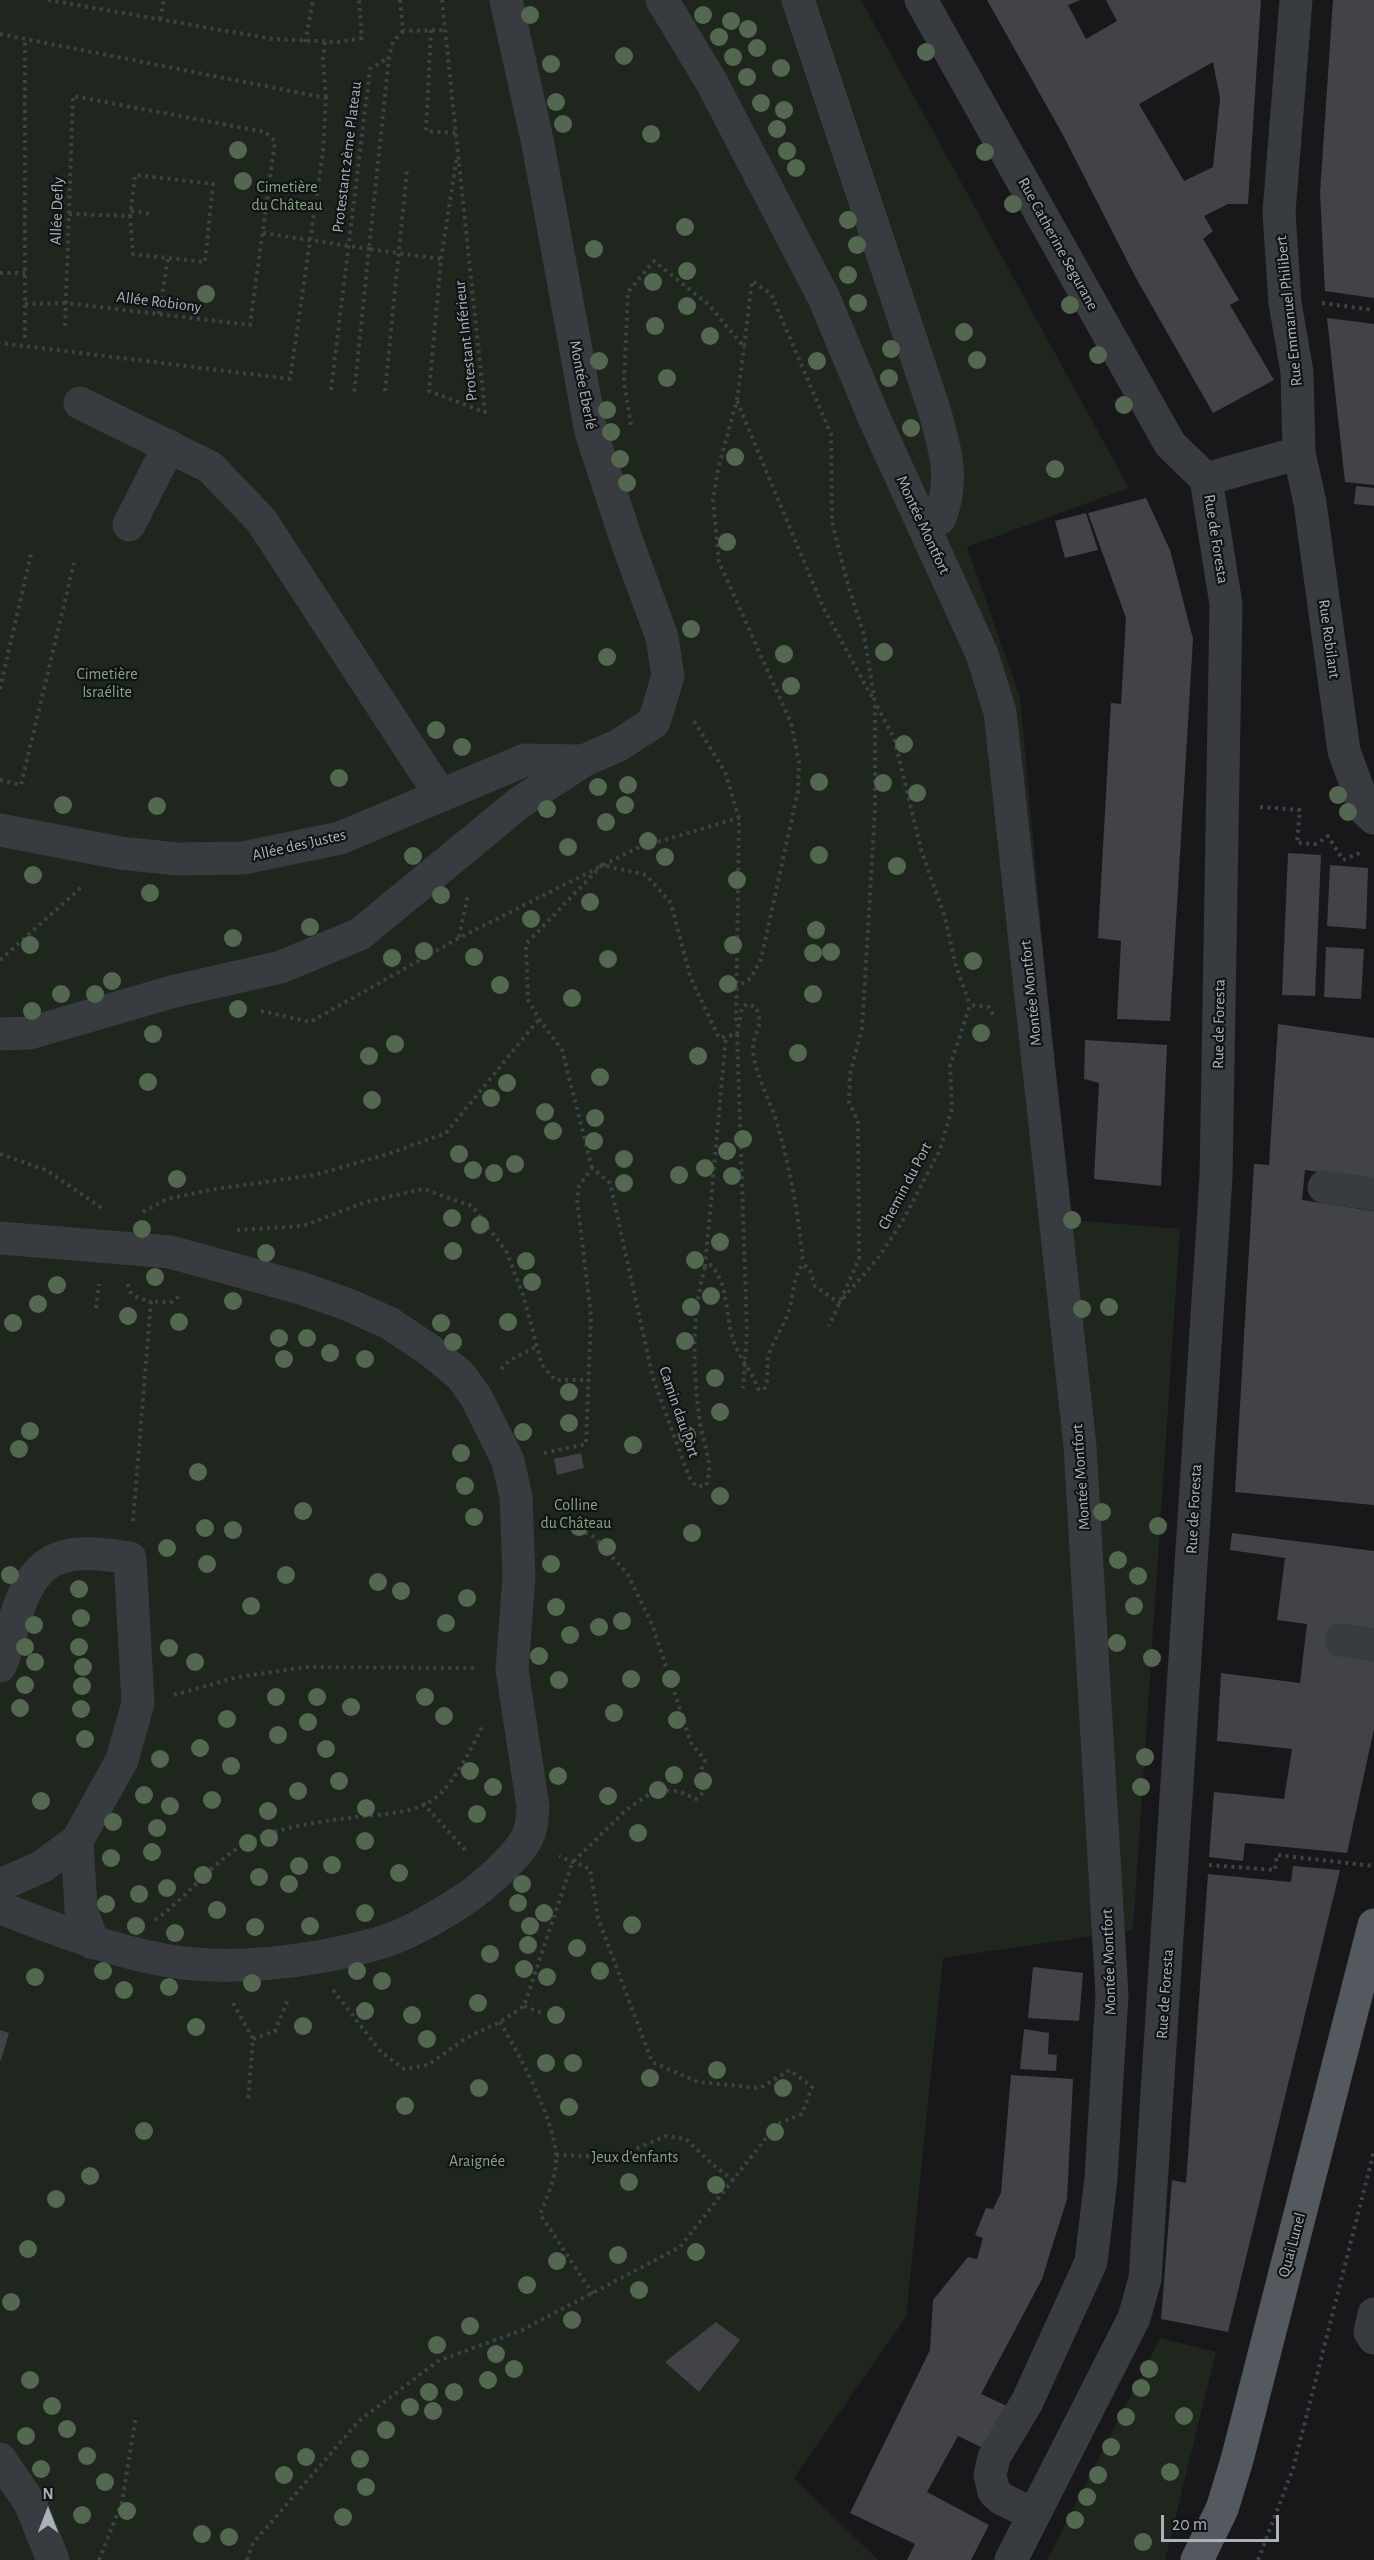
<!DOCTYPE html>
<meta charset="utf-8">
<style>
body{margin:0}
#map{position:relative;width:1374px;height:2560px;overflow:hidden;background:#18181a;font-family:"Alegreya Sans",sans-serif}
canvas{display:block}
.north{position:absolute;left:18px;top:2482px;width:60px;height:60px;-webkit-text-stroke:4px #121315;paint-order:stroke;rotate:0deg;font-size:16px;font-weight:700;line-height:24px;text-align:center;color:#a9b2bb}
.north::after{content:'';display:block;margin:auto;width:21px;height:27px;background:#a9b2bb;clip-path:polygon(50% 0,100% 100%,50% 72%,0 100%)}
.scale{position:absolute;left:1161px;top:2515px;width:118px;height:27px;box-sizing:border-box;border:3px solid #a9b2bb;border-top:0;padding-left:8px;font-size:18px;line-height:21px;white-space:nowrap;color:#a9b2bb;-webkit-text-stroke:4px #121315;paint-order:stroke}
</style>
<div id="map">
<canvas width="1374" height="2560"></canvas>
<div class="north">N</div>
<div class="scale">20 m</div>
</div>
<script>
const c = document.querySelector('canvas').getContext('2d');
c.lineJoin = 'round';
function paint(path, color) { c.fillStyle = color; c.fill(path, 'evenodd'); }
function stroke(path, color, width, dash) { c.strokeStyle = color; c.lineWidth = width; c.lineCap = dash ? 'butt' : 'round'; c.setLineDash(dash || []); c.stroke(path); }
function write(font, color, halo, rows, align = 'center') {
  c.font = font + ' "Alegreya Sans",sans-serif'; c.lineWidth = 4.5; c.setLineDash([]); c.textBaseline = 'middle'; c.strokeStyle = halo; c.fillStyle = color; for (const [text, x, y, turn = 0] of rows) {
    c.save(); c.translate(x, y); c.rotate((+turn || 0) * Math.PI / 180); c.textAlign = isNaN(turn) ? turn : align; if (halo) c.strokeText(text, 0, 0); c.fillText(text, 0, 0); c.restore();
  }
}
paint(new Path2D(`
 M0,0H861L1129,488L967,547L1020,697L1050,1023L1073,1220L1180,1229L1133,1930L943,1958L906,2317L794,2478L878,2560H0Z
 M1160,2338L1216,2352L1165,2560H1047Z`), '#1e261d');
paint(new Path2D(`
 M987,0H1080L1068,5L1086,39L1117,21L1106,0H1261L1248,204H1228L1204,216L1213,231L1203,239L1239,300L1230,305L1274,380L1213,413L1136,278L1063,135ZM1213,62L1220,98L1213,167L1184,181L1139,104Z
 M1333,0H1374V298L1325,291L1320,193Z
 M1327,318L1374,324V485L1345,482Z
 M1356,486L1374,488V506L1354,504Z
 M1146,498L1170,550L1193,639L1170,1021L1117,1019L1121,941L1098,938L1111,703L1121,704L1126,618L1088,513Z
 M1086,513L1098,550L1065,558L1055,521Z
 M1288,853L1321,855L1315,996L1282,995Z
 M1330,865L1368,868L1366,929L1327,926Z
 M1326,947L1364,949L1361,999L1324,997Z
 M1278,1024L1374,1038V1180L1305,1170L1302,1200L1374,1211V1505L1235,1492L1254,1164L1269,1165Z
 M1085,1040L1167,1045L1161,1186L1094,1179L1099,1083L1084,1079Z
 M581,1453L584,1468L557,1475L554,1459Z
 M1232,1533L1374,1551V1729L1347,1853L1245,1843L1243,1861L1209,1857L1214,1792L1284,1799L1292,1749L1217,1741L1221,1673L1300,1683L1307,1624L1277,1620L1285,1558L1230,1550Z
 M1293,1866L1340,1870L1228,2332L1161,2319L1172,2180L1186,2183L1208,1874L1291,1882Z
 M1033,1967L1083,1973L1079,2021L1028,2018Z
 M1024,2029L1049,2033L1048,2054L1057,2055L1056,2071L1020,2069Z
 M0,2030L9,2033L1,2060H0Z
 M1011,2075L1073,2079L1067,2199L1042,2279L981,2394L1007,2406L985,2449L958,2436L927,2492L989,2525L971,2560H907L915,2544L850,2513L930,2350L933,2300L968,2257L977,2259L983,2238L975,2235L986,2208L993,2209L1001,2193Z
 M716,2322L740,2340L699,2392L665,2362Z`), '#414347');
stroke(new Path2D(`
 M48,0L273,39L339,42L362,38L359,0
 M400,0L403,31L445,30
 M160,19L164,0
 M431,30L426,131L456,133
 M403,31L393,42L389,57L369,249L441,259L429,391L485,412L442,0
 M0,34L326,98L323,152L290,379L0,343
 M305,42L313,0
 M325,42L323,59L326,98
 M131,211L153,214
 M69,214L130,216L135,175L213,184L205,262L133,254L130,216
 M263,233L369,249L354,395
 M441,259L457,156
 M0,273H25
 M1322,303L1374,310
 M25,304L66,303
 M159,314L168,258
 M65,326L73,96L265,132L275,141L250,325L66,303
 M25,338V39
 M331,390L370,69L389,57
 M385,391L407,170
 M737,401L823,607L873,699
 M631,425L624,382L628,292L654,261L708,304L744,347L752,281L771,294L831,434L832,522L848,585L864,635L875,703V810L864,997L862,1028L850,1074L849,1102L858,1121L859,1259L829,1326
 M0,689L31,554
 M877,706L894,738L922,853L945,917L955,963L970,1005
 M694,721L725,772L739,818L736,1026
 M0,780L21,785L74,563
 M1260,807L1300,810L1297,843L1316,844L1328,836L1343,860L1362,852
 M459,937L468,895
 M0,960L84,885
 M735,988L751,978L761,959L798,791L799,762L791,723L719,562L713,500L718,469L737,400L744,347
 M261,1011L310,1022L459,938L637,848L739,818
 M737,1034L747,1332L743,1388
 M0,1154L46,1170L102,1208
 M592,1168L562,1050L539,1019L528,1000L526,944L602,865L646,875L671,903L690,976L719,1038L737,1034L742,1008L747,1004L756,1007C765,1028 752,1033 753,1051C756,1077 769,1097 776,1120C790,1167 799,1216 803,1264
 M143,1212L167,1199L215,1189L314,1175L388,1154L446,1133L539,1019
 M237,1230L303,1226L366,1202L423,1189L472,1206L506,1251L523,1295L542,1365L555,1380H589
 M705,1267L726,1036
 M128,1284C129,1297 140,1299 151,1301
 M96,1308L99,1284
 M501,1369L509,1361L535,1347
 M544,1453L586,1444L591,1315L577,1199L579,1186L592,1168L610,1183L653,1378L689,1477L696,1486H706C714,1462 704,1447 700,1423C693,1374 691,1315 705,1267L711,1265C731,1288 724,1321 736,1347C742,1362 753,1373 758,1389L764,1390C770,1378 766,1369 768,1357C772,1342 783,1328 788,1313C794,1297 792,1278 803,1264L810,1270L815,1286L839,1303L878,1258L902,1222L940,1150L952,1108L950,1066L970,1005L989,1007L994,1017
 M133,1521L151,1301L170,1303L178,1297L180,1292
 M174,1695L238,1677L307,1667L475,1668
 M423,1803L467,1852
 M1209,1865L1275,1870L1277,1855L1374,1866
 M155,1920C191,1895 219,1851 262,1836C292,1825 325,1821 356,1817C384,1813 417,1815 439,1795C458,1776 471,1749 483,1725
 M333,1990L381,2052L404,2069L428,2065L466,2038L500,2022L524,2006L572,1863L625,1811L655,1790L678,1791L696,1799L705,1791L698,1778L705,1760L691,1743L652,1624L627,1573L592,1535L554,1522
 M233,2003L253,2039L248,2101
 M524,2006L541,2013
 M500,2022C519,2054 554,2119 556,2155C557,2176 548,2195 540,2214L593,2294
 M253,2039L275,2031L289,1997
 M556,2155L616,2157L666,2136L686,2139L712,2164L734,2181
 M99,2560L122,2502L136,2416
 M247,2560L253,2543L359,2421L438,2361L522,2330L680,2247L777,2124L802,2114L812,2087L790,2070L760,2088L698,2082L652,2062L598,1918L590,1869L559,1856
 M1258,2560L1293,2469L1374,2151`), '#3e4246', 4, [3, 4.5]);
stroke(new Path2D(`
 M662,0L712,83L824,298L875,420L982,654L1000,712L1080,1446L1112,1995L1101,2178L1091,2262L1027,2402L994,2457L990,2475L994,2492L1002,2499L1033,2514
 M798,0L934,409C945,450 955,476 940,518L923,525
 M921,0L1170,444L1206,479
 M1296,0L1279,212L1285,303L1297,372L1299,453L1310,503L1344,751L1366,811L1374,818
 M80,403L210,467L261,520L441,796
 M1206,479L1299,453
 M129,525L169,446
 M0,830L120,853L177,859L243,858L340,838L525,760L583,761L619,745L654,722L668,676L662,637L627,542L591,432L538,144L506,0
 M0,1034L30,1033L175,991L281,967L360,934L519,803L583,761
 M1324,1187L1374,1194
 M0,1238L170,1252L301,1288L349,1305L389,1323L431,1351L461,1376L476,1397L508,1461L516,1497L519,1577L512,1669L533,1807C532,1818 532,1829 527,1838C516,1858 484,1886 465,1899C437,1917 405,1937 372,1945C310,1962 228,1972 164,1960C107,1950 54,1928 0,1908
 M1341,1640L1374,1645
 M0,1666C8,1649 11,1630 17,1613C37,1549 71,1549 130,1558L138,1703L122,1760L77,1841L81,1909L93,1943
 M0,1885L41,1867L77,1841
 M1374,2314L1370,2332L1374,2338
 M0,2459L30,2503L53,2560
 M1011,2560L1134,2318L1145,2279L1216,1177L1226,604L1206,479`), '#383b3f', 33);
stroke(new Path2D(`
 M1197,2560L1222,2509L1237,2460L1374,1925`), '#54595f', 33);
c.fillStyle = '#536751';
for (const [x, y] of [
 [530,15],
 [703,15],
 [731,21],
 [748,29],
 [719,37],
 [757,48],
 [926,52],
 [624,56],
 [733,57],
 [551,64],
 [781,68],
 [747,77],
 [556,102],
 [761,103],
 [784,110],
 [563,124],
 [777,129],
 [651,134],
 [238,150],
 [787,151],
 [985,152],
 [796,168],
 [243,181],
 [1013,204],
 [848,220],
 [685,227],
 [857,245],
 [594,249],
 [687,271],
 [848,275],
 [653,282],
 [206,294],
 [858,303],
 [1070,305],
 [687,306],
 [655,326],
 [964,332],
 [710,336],
 [891,349],
 [1098,355],
 [977,360],
 [599,361],
 [817,361],
 [667,378],
 [889,378],
 [1124,405],
 [607,410],
 [911,428],
 [611,432],
 [735,457],
 [620,459],
 [1055,469],
 [627,483],
 [727,542],
 [691,629],
 [884,652],
 [784,654],
 [607,657],
 [791,686],
 [436,730],
 [904,744],
 [462,747],
 [339,778],
 [819,782],
 [883,783],
 [628,785],
 [598,787],
 [917,793],
 [1338,795],
 [63,805],
 [625,805],
 [157,806],
 [547,809],
 [1348,812],
 [606,822],
 [648,841],
 [568,847],
 [819,855],
 [413,856],
 [665,857],
 [897,866],
 [33,875],
 [737,880],
 [150,893],
 [441,895],
 [590,902],
 [531,919],
 [310,927],
 [816,930],
 [233,938],
 [30,945],
 [733,945],
 [424,951],
 [831,952],
 [813,953],
 [474,957],
 [392,958],
 [608,959],
 [973,961],
 [112,981],
 [728,984],
 [500,985],
 [61,994],
 [95,994],
 [813,994],
 [572,998],
 [238,1009],
 [32,1011],
 [981,1033],
 [153,1034],
 [395,1044],
 [798,1053],
 [369,1056],
 [698,1056],
 [600,1077],
 [148,1082],
 [507,1083],
 [491,1098],
 [372,1100],
 [545,1112],
 [595,1118],
 [553,1131],
 [743,1139],
 [594,1141],
 [727,1151],
 [459,1154],
 [624,1159],
 [515,1164],
 [705,1168],
 [473,1170],
 [494,1173],
 [679,1175],
 [732,1176],
 [177,1179],
 [624,1183],
 [452,1218],
 [1072,1220],
 [480,1225],
 [142,1229],
 [720,1242],
 [453,1251],
 [266,1253],
 [695,1260],
 [526,1261],
 [155,1277],
 [532,1282],
 [57,1285],
 [711,1296],
 [233,1301],
 [38,1304],
 [691,1307],
 [1109,1307],
 [1082,1309],
 [128,1316],
 [179,1322],
 [508,1322],
 [13,1323],
 [441,1323],
 [279,1338],
 [307,1338],
 [685,1341],
 [453,1342],
 [330,1353],
 [284,1359],
 [365,1359],
 [715,1378],
 [569,1392],
 [720,1412],
 [569,1423],
 [30,1431],
 [523,1432],
 [687,1435],
 [633,1445],
 [19,1449],
 [461,1453],
 [198,1472],
 [465,1486],
 [720,1496],
 [303,1511],
 [1102,1512],
 [474,1517],
 [1158,1526],
 [579,1527],
 [205,1528],
 [233,1530],
 [692,1533],
 [607,1547],
 [167,1548],
 [1118,1560],
 [207,1564],
 [551,1564],
 [10,1575],
 [286,1575],
 [1138,1576],
 [378,1582],
 [79,1589],
 [401,1591],
 [467,1598],
 [251,1606],
 [1134,1606],
 [556,1607],
 [81,1618],
 [622,1621],
 [446,1623],
 [34,1625],
 [599,1627],
 [570,1635],
 [1117,1643],
 [25,1647],
 [79,1647],
 [169,1648],
 [539,1656],
 [1152,1658],
 [35,1662],
 [195,1662],
 [83,1667],
 [631,1679],
 [671,1679],
 [559,1680],
 [25,1685],
 [82,1686],
 [276,1697],
 [317,1697],
 [425,1697],
 [351,1707],
 [20,1708],
 [81,1709],
 [614,1713],
 [444,1716],
 [227,1719],
 [677,1720],
 [308,1722],
 [278,1735],
 [85,1739],
 [200,1748],
 [326,1749],
 [1145,1757],
 [160,1759],
 [231,1766],
 [470,1771],
 [674,1775],
 [558,1776],
 [339,1781],
 [703,1781],
 [493,1787],
 [1141,1787],
 [658,1790],
 [298,1791],
 [144,1795],
 [608,1796],
 [212,1800],
 [41,1801],
 [170,1806],
 [366,1808],
 [268,1811],
 [477,1814],
 [113,1822],
 [157,1828],
 [638,1833],
 [269,1838],
 [365,1841],
 [248,1843],
 [152,1852],
 [111,1858],
 [332,1865],
 [299,1866],
 [399,1873],
 [203,1875],
 [259,1877],
 [289,1884],
 [522,1884],
 [167,1888],
 [139,1894],
 [518,1903],
 [106,1904],
 [217,1910],
 [365,1913],
 [544,1913],
 [632,1925],
 [136,1926],
 [310,1926],
 [530,1926],
 [255,1927],
 [175,1933],
 [528,1945],
 [577,1948],
 [490,1954],
 [524,1969],
 [103,1971],
 [357,1971],
 [600,1971],
 [35,1977],
 [547,1977],
 [382,1981],
 [252,1983],
 [169,1987],
 [124,1990],
 [478,2003],
 [365,2011],
 [412,2015],
 [556,2015],
 [303,2026],
 [196,2027],
 [427,2039],
 [546,2063],
 [573,2063],
 [717,2070],
 [650,2078],
 [479,2088],
 [783,2088],
 [405,2106],
 [569,2107],
 [144,2131],
 [775,2132],
 [90,2176],
 [629,2182],
 [716,2185],
 [56,2199],
 [28,2249],
 [696,2252],
 [618,2255],
 [557,2261],
 [527,2285],
 [639,2290],
 [11,2302],
 [572,2320],
 [470,2326],
 [437,2345],
 [496,2354],
 [514,2369],
 [1149,2369],
 [30,2380],
 [488,2380],
 [1141,2388],
 [429,2392],
 [454,2392],
 [52,2406],
 [410,2407],
 [433,2411],
 [1184,2416],
 [1126,2417],
 [67,2429],
 [386,2430],
 [26,2436],
 [1111,2447],
 [87,2456],
 [306,2457],
 [360,2459],
 [41,2469],
 [1170,2472],
 [284,2475],
 [1098,2475],
 [105,2482],
 [366,2487],
 [1087,2497],
 [127,2511],
 [82,2515],
 [343,2517],
 [1075,2520],
 [202,2534],
 [229,2537],
 [1143,2542]
]) { c.beginPath(); c.arc(x, y, 9, 0, 2 * Math.PI); c.fill(); }
write('16px', '#a9b2bb', '#121315', [
 ["Protestant 2ème Plateau",347,157,-83],
 ["Allée Defly",57,211,-88],
 ["Rue Catherine Segurane",1058,244,61],
 ["Allée Robiony",159,302,7],
 ["Rue Emmanuel Philibert",1289,311,-96],
 ["Protestant Inférieur",466,341,-96],
 ["Montée Eberlé",583,385,79],
 ["Montée Montfort",923,525,65],
 ["Rue de Foresta",1216,539,81],
 ["Rue Robilant",1329,639,82],
 ["Allée des Justes",299,845,-13],
 ["Montée Montfort",1031,993,-96],
 ["Rue de Foresta",1219,1024,-89],
 ["Chemin du Port",905,1186,-62],
 ["Camin dau Pòrt",679,1412,71],
 ["Montée Montfort",1081,1477,-94],
 ["Rue de Foresta",1194,1509,-87],
 ["Montée Montfort",1109,1962,-92],
 ["Rue de Foresta",1165,1994,-86],
 ["Quai Lunel",1292,2245,-75]
]);
write('16px', '#84a77e', '#121315', [
 ["Cimetière",287,187],
 ["du Château",287,205],
 ["Cimetière",107,674],
 ["Israélite",107,692],
 ["Colline",576,1505],
 ["du Château",576,1523],
 ["Jeux d'enfants",635,2157],
 ["Araignée",477,2161]
]);
</script>
